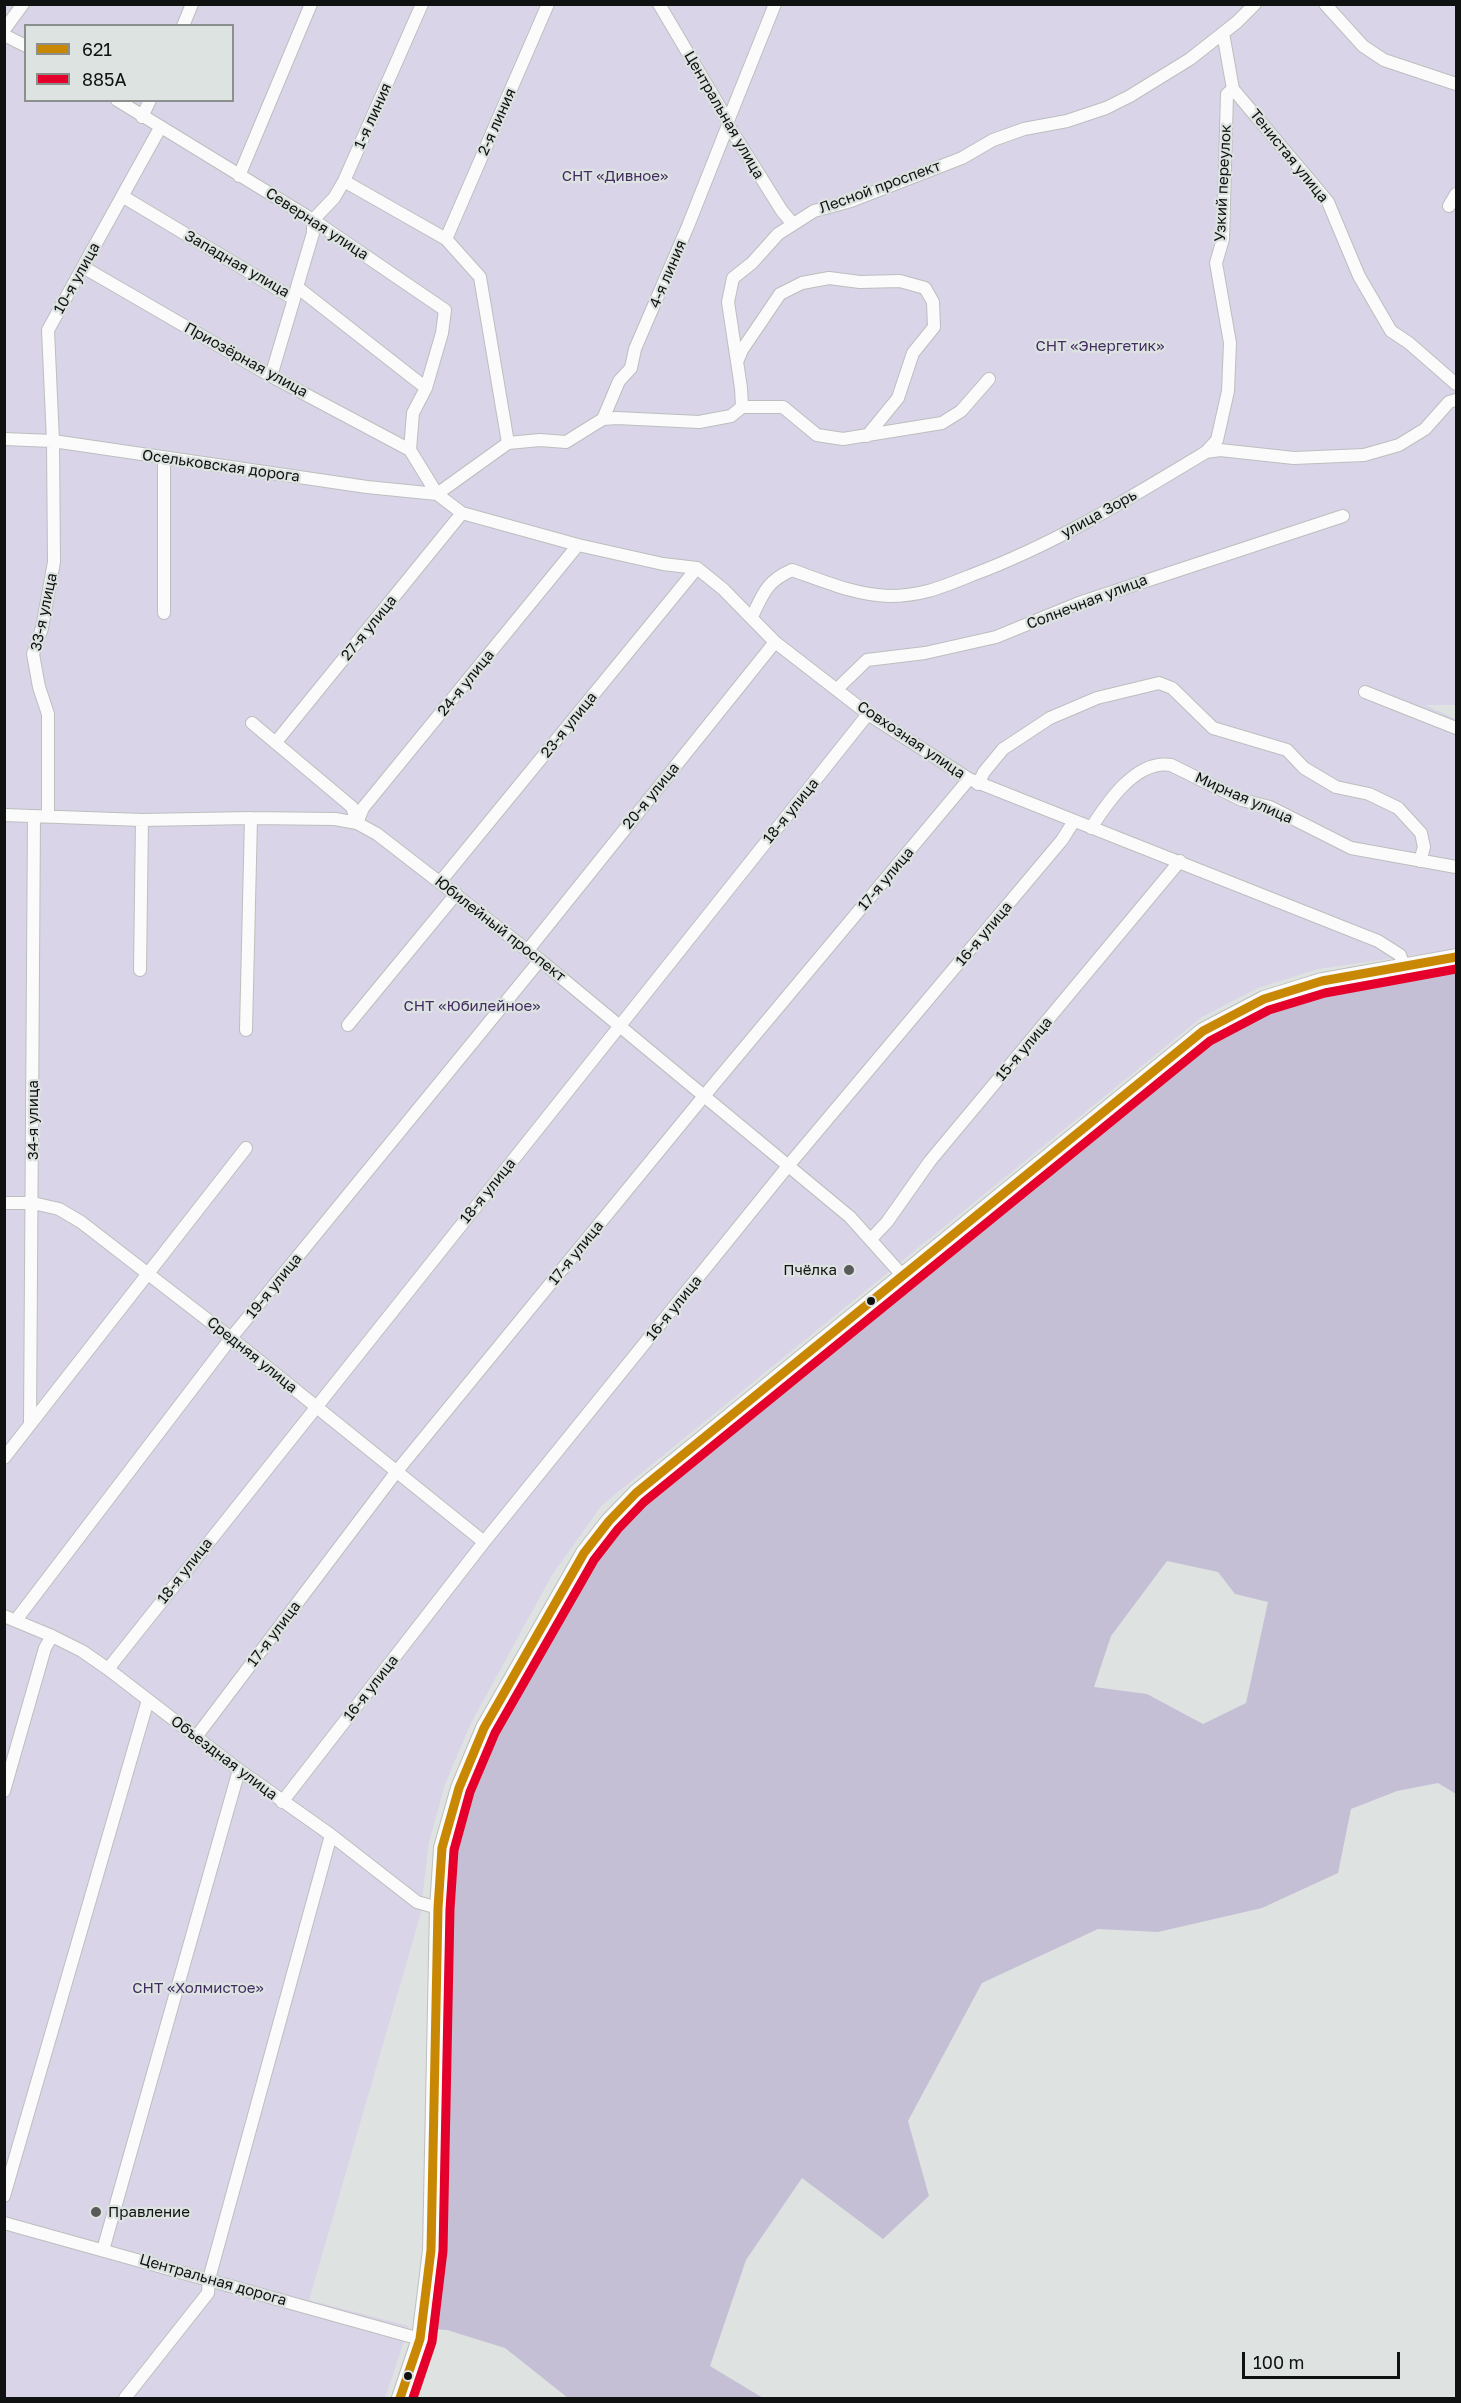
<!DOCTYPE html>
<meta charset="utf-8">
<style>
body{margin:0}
#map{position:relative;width:1461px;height:2403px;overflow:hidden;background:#dee2e0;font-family:"Golos Text",sans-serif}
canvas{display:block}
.frame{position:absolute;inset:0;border:6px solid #101211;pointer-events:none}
.legend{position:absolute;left:24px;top:24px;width:210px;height:78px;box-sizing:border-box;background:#dde3e0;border:2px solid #8b8f8d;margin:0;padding:8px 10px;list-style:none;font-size:18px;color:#101211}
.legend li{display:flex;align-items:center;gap:12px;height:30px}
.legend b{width:30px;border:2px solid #8b8f8d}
.scale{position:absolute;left:1242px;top:2352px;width:158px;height:27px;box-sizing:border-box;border:3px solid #101211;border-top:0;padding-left:8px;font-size:18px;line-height:21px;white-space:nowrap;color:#101211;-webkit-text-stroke:4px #dde3e0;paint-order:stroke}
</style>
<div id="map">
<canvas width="1461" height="2403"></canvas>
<div class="frame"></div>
<ul class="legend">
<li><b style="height:8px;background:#c98803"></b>621</li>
<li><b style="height:8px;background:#e4002b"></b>885А</li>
</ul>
<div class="scale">100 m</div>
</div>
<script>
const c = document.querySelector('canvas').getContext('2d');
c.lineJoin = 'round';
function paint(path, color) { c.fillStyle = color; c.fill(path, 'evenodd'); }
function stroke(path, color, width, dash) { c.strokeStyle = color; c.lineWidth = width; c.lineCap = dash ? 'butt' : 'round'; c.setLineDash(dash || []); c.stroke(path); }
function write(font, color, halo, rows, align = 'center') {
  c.font = font + ' "Golos Text",sans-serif'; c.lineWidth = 4.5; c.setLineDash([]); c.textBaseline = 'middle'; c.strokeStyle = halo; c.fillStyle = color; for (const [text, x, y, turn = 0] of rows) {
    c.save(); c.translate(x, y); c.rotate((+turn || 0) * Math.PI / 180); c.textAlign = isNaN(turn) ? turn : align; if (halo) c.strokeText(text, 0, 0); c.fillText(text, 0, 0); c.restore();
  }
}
paint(new Path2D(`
 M5,5H420L349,181L424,5H1456V705H1425L1456,719V949L1318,969L1258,988L1202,1017L602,1505L552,1575L471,1723L445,1784L429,1842L420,1916L309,2300L409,2326L385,2398H5ZM26,26H232V100H26Z`), '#d9d4e8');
paint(new Path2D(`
 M1456,971V1794L1438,1783L1397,1791L1351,1809L1338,1873L1262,1908L1158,1932L1098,1929L982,1983L908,2121L929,2196L883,2239L802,2178L746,2260L710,2366L763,2398H568L505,2348L447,2330L435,2329L452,1850C457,1830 461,1808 469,1788C488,1740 514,1695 540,1650C572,1593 597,1549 644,1501L1212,1039L1266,1011L1324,992ZM1167,1561L1218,1572L1235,1594L1268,1602L1246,1703L1203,1724L1147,1694L1094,1687L1111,1636Z`), '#c5bfd5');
const minor = new Path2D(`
 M659,4L728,121V125L782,211L793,224
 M1325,4L1363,46L1384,60L1456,84
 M183,26L192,4
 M4,30L23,4
 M1223,33L1233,89L1328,202L1359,276L1391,331L1409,343L1456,384
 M4,35L26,46
 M117,100L313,220L445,310L442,333L426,388L413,413L410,450L437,494L462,513L578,545L663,564L697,568L723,589L775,642L868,714L969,779L1378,941L1400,955L1404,966
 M142,117L150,100
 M728,121L775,4
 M239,176L311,4
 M344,181L446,239L480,277L508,443
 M122,196L294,299L297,287L426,388
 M1449,206L1456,194
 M446,239L548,4
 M83,267L271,376L410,450
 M297,287L313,233V220L334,198L344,181L422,4
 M737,362L742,350L780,294L802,283L829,278L860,282L900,281L925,288L933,302L934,327L913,353L898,398L867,436
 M271,376L294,299
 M742,407H783L817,435L843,439L942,423L961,411L989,379
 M603,419L619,381L631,368L635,349L688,226L728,125
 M4,439L53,441L367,487L437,494
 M1206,452L1217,440L1228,391L1230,343L1216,263L1223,239L1227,94L1233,89
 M164,458V613
 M437,494L508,443L540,440L566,442L603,419L617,418L699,422L731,416L742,407L741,388L728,302L733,278L752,263L778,234L814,211L851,201L962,158L993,140L1024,129L1067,121L1106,108L1130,96L1190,59L1237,22L1255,4
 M752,617C763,593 767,581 792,570C823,581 855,595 889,596C922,596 942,587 972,575C1055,544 1130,498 1206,452L1220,450L1294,458L1364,455L1399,445L1425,429L1449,402L1456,400
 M838,688L867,660L925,653L996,637L1079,603L1343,516
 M1365,692L1456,728
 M252,723L352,807L357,823
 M276,742L462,513
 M978,784L984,772L1003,749L1050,718L1097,698L1159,683L1172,688L1213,728L1287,750L1304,768L1336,787L1369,794L1398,808L1421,833L1424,847L1420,861
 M4,815L142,820L251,818L335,819L357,823L377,834L540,960L850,1217L902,1275
 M48,817V714L39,687L33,654L42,628L54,562L53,441L48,330L160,128
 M357,823L363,808L578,545
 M1091,828C1107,803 1136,759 1171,765L1242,800L1270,807L1351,848L1456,867
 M440,882L697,568
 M528,950L775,642
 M140,970L142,820
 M348,1025L456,894
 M246,1030L251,818
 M4,1203H33L59,1209L81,1222L231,1338L484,1542
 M871,1239L887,1222L930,1161L1180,861
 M30,1424L34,816
 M4,1458L246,1148
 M4,1616L52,1636L82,1651L108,1669L239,1770L331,1835L417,1902L438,1908
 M16,1620L231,1338L540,960
 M108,1669L868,714
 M196,1737L397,1471L704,1096L969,779
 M4,1791L45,1648L52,1636
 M282,1802L484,1542L788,1166L1062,840L1074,821
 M4,2196L148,1700
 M4,2223L420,2339
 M103,2250L239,1770
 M125,2398L208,2293L209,2279L331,1835`);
const major = new Path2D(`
 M400,2398L420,2339L431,2250L438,1908L442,1848L459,1788L484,1728L584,1553L609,1521L636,1493L1203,1031L1264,999L1322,981L1456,957`);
stroke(minor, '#bcbfbe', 14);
stroke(major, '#bcbfbe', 18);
stroke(minor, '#fafbfa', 12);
stroke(major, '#fafbfa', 16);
stroke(new Path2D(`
 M400,2398L420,2339L431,2250L438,1908L442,1848L459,1788L484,1728L584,1553L609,1521L636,1493L1203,1031L1264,999L1322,981L1456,957`), '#c98803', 9);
stroke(new Path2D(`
 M413,2398L432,2342L443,2251L450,1909L454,1850L470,1792L495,1733L594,1560L618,1529L644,1502L1210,1041L1269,1010L1325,993L1456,969`), '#e4002b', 9);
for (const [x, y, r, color] of [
 [849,1270,6,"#585b59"],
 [871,1301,5,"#101211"],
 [96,2212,6,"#585b59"],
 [408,2376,5,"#101211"]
]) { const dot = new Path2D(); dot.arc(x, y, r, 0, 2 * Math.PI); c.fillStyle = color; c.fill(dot); stroke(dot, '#dde3e0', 2); }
write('15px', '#101211', '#dde3e0', [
 ["Центральная улица",724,115,60],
 ["1-я линия",373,116,-66],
 ["2-я линия",497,122,-66],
 ["Тенистая улица",1289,156,51],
 ["Узкий переулок",1223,183,-87],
 ["Лесной проспект",880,187,-20],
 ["Северная улица",317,224,33],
 ["Западная улица",237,264,30],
 ["4-я линия",668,274,-67],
 ["10-я улица",77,278,-61],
 ["Приозёрная улица",246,360,29],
 ["Осельковская дорога",221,466,8],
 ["улица Зорь",1099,514,-29],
 ["Солнечная улица",1087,602,-21],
 ["33-я улица",44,612,-78],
 ["27-я улица",369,628,-51],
 ["24-я улица",466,683,-51],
 ["23-я улица",569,725,-51],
 ["Совхозная улица",911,740,34],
 ["20-я улица",651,796,-51],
 ["Мирная улица",1244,798,24],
 ["18-я улица",791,811,-51],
 ["17-я улица",886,879,-50],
 ["Юбилейный проспект",500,929,38],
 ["16-я улица",984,934,-50],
 ["15-я улица",1024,1049,-50],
 ["34-я улица",33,1120,-90],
 ["18-я улица",488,1191,-51],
 ["17-я улица",576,1253,-51],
 ["19-я улица",274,1286,-51],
 ["16-я улица",674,1308,-51],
 ["Средняя улица",252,1355,39],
 ["18-я улица",185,1571,-52],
 ["17-я улица",274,1634,-53],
 ["16-я улица",371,1688,-52],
 ["Объездная улица",224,1758,37],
 ["Центральная дорога",213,2280,16]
]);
write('15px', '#422d62', '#dde3e0', [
 ["СНТ «Дивное»",615,176],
 ["СНТ «Энергетик»",1100,346],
 ["СНТ «Юбилейное»",472,1006],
 ["СНТ «Холмистое»",198,1988]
]);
write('15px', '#101211', '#dde3e0', [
 ["Пчёлка",837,1270],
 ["Правление",108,2212,"left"]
], 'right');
</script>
